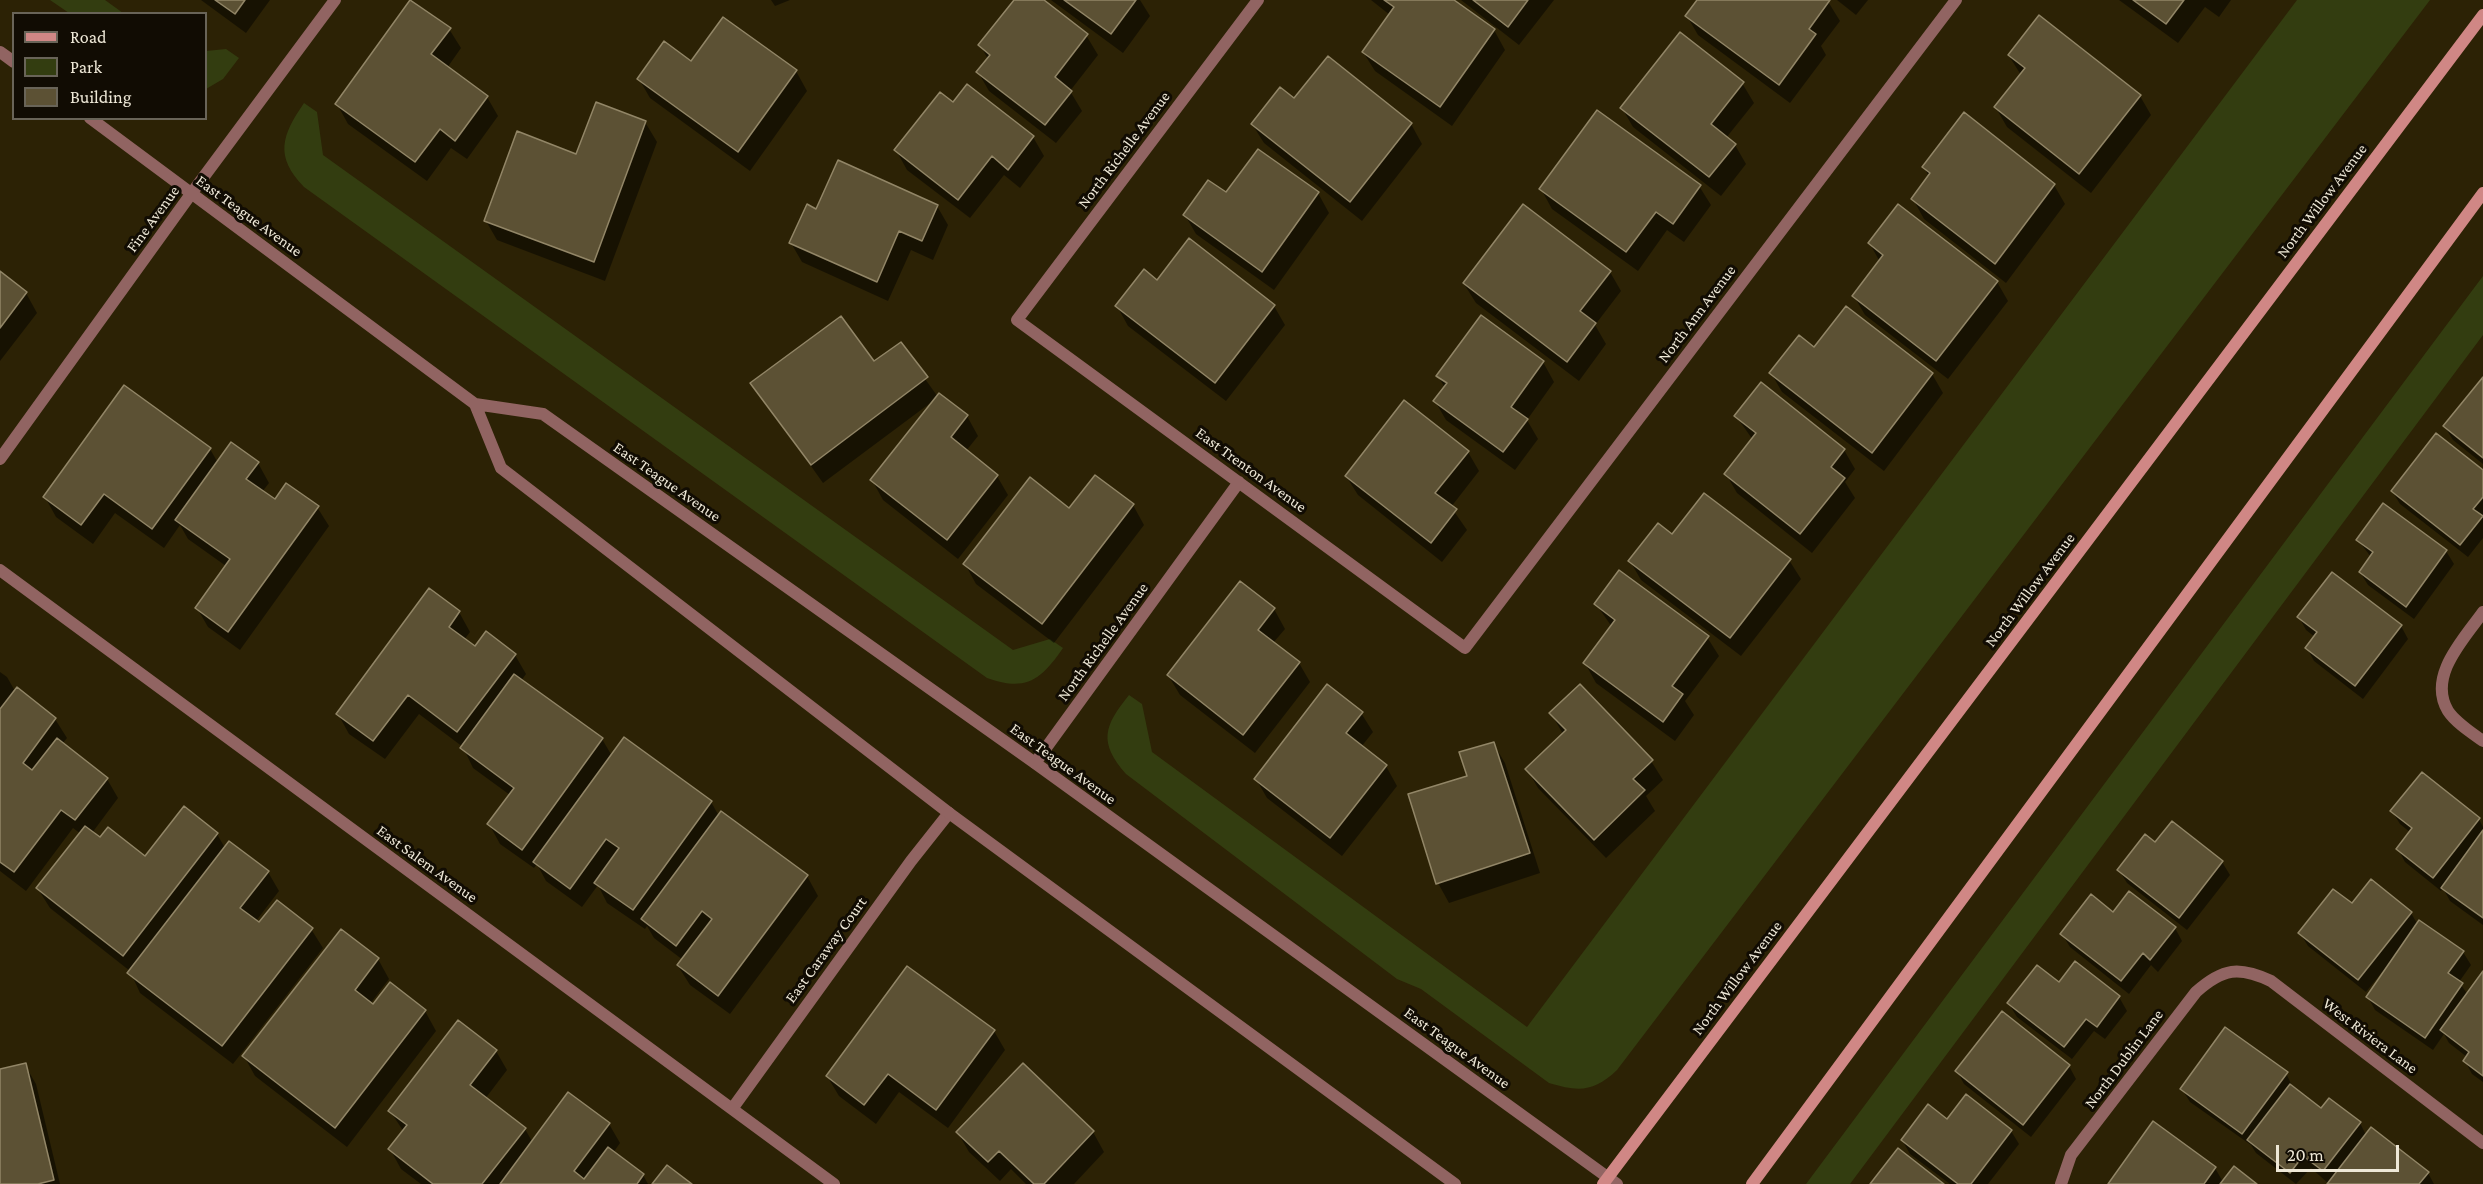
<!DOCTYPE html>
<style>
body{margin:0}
#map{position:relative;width:2483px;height:1184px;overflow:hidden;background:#2c2205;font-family:"Crimson Pro",serif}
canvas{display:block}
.legend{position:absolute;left:12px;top:12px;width:195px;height:108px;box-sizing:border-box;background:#110c03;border:2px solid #696458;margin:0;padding:8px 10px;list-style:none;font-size:18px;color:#eee8d7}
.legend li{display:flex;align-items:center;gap:12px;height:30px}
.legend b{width:30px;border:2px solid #696458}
.scale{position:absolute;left:2276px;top:1145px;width:123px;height:27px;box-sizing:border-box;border:3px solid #eee8d7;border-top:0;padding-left:8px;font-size:18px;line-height:21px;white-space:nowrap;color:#eee8d7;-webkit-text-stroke:4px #110c03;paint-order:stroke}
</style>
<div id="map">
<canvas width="2483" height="1184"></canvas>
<ul class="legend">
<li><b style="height:8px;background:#d08785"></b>Road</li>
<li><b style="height:16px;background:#333d10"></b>Park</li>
<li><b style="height:16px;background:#5c5134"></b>Building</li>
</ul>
<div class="scale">20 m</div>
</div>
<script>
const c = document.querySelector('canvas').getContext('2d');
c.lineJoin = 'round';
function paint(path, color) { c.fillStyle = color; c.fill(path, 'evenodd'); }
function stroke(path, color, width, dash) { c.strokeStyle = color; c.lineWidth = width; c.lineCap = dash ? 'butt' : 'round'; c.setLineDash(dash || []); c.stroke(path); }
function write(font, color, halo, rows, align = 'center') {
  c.font = font + ' "Crimson Pro",serif'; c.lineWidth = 6; c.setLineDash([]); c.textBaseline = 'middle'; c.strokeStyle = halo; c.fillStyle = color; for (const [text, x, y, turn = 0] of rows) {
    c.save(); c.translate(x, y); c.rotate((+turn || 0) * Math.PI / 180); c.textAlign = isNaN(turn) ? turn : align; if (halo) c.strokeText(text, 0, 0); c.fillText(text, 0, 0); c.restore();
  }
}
paint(new Path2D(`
 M50,0H105L123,13H69Z
 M2297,0H2430L1617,1070C1594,1092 1579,1092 1549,1083L1421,989L1397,979L1126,774C1098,742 1104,726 1129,695L1142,704L1152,752L1527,1027Z
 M226,49L239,58L223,79L206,89V51Z
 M304,103L317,112L323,155L1013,650L1050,639L1063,648C1041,680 1026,692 987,678L304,187C274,156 282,135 304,103Z
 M2483,276V335L1850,1184H1806Z`), '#333d10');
paint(new Path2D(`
 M201,0H270L246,33Z
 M771,0H790L775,6Z
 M1016,0H1041L1086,35L1098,55L1070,91L1082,111L1056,143L989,91L978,72L988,59L980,45Z
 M1051,0H1140L1150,16L1123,53Z
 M1371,0H1452L1494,30L1505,50L1452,126L1375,71L1363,52L1390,15Z
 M1461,0H1554L1519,45Z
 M1699,0H1827L1840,21L1821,46L1826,55L1790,103L1698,35L1687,16Z
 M1837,0H1868L1856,15Z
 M2119,0H2231L2219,17L2205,7L2178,43Z
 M723,19L796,71L807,91L750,171L650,98L639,79L692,63Z
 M449,29L461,48L447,68L487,97L498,116L467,159L451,148L427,181L348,124L337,104Z
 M2009,56L2140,96L2151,115L2091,193L2007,127L1996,108L2021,75Z
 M1328,58L1411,124L1422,144L1362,221L1264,143L1252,124L1294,101Z
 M1742,83L1754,103L1726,138L1735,145L1746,164L1721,196L1633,127L1622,108Z
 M953,104L1033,137L1044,156L1020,188L1004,175L970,218L907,170L896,150Z
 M645,122L657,142L605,281L497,240L486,221L577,156Z
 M1924,167L2054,185L2065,204L2006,283L1924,219L1913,199L1929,177Z
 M1699,186L1711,205L1684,242L1667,230L1638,271L1552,209L1541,189Z
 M1318,193L1329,213L1274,290L1196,234L1185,215L1226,195Z
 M937,206L948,225L933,260L911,250L888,301L802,262L791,243L817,211Z
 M1870,244L1997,282L2008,301L1948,379L1865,315L1854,296L1880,262Z
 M1610,272L1621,291L1595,325L1606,344L1579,381L1476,303L1464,284Z
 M0,273L26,293L37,313L0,361Z
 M1158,282L1274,306L1285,325L1226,401L1128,326L1117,306Z
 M1481,317L1543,362L1554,382L1527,420L1538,439L1515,470L1446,420L1435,401L1445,388L1438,376Z
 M900,344L938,397L939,395L967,416L978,436L966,451L997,476L1008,495L958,559L883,500L872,480L933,401L823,483L752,383L874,363Z
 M1771,373L1932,374L1943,393L1884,471L1782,392Z
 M2483,379V464L2453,440L2445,427Z
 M1736,416L1844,450L1855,469L1845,482L1855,498L1812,553L1737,493L1726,474L1753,440Z
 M210,449L218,463H258L269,483L262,492L275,501L317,507L329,526L240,650L208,627L197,608L226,566L188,539L180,525L164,548L115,513L93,544L56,517L45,497Z
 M1468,452L1479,471L1451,507L1467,530L1442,562L1358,495L1346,476Z
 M2483,472V538L2468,557L2400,504L2392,491Z
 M1133,505L1144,525L1054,643L976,584L965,564L1070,510Z
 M1673,536L1789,560L1801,579L1741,656L1641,580L1630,561Z
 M2358,540L2446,551L2454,564L2414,619L2368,585L2360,572L2371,557Z
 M1596,604L1707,637L1719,656L1685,701L1694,715L1675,741L1596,683L1585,663L1612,627Z
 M1274,609L1285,629L1273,643L1299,663L1310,682L1255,753L1180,695L1168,675Z
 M459,612L470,632L464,640L476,648L515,655L526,674L521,681L602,739L612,756L711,802L719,816L807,876L818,896L730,1014L690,985L678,966L683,960L654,938L647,926L645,929L607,903L598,885L582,907L546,881L537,864L534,868L500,844L489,824L510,795L473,768L463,747L419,714L385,759L349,734L338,714Z
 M2299,617L2401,626L2408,639L2363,699L2314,661L2307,648L2315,637L2306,630Z
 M0,672L7,677L15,691L55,719L67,738L62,744L107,779L118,798L92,833L101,839L145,858L184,808L217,834L225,848L268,872L279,891L256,921L260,924L311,929L323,948L233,1064L140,993L130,971L50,908L38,889L81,834L73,828L26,891L0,871Z
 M1361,713L1373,732L1361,747L1386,766L1397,786L1342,856L1267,798L1256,779Z
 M1551,713L1651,761L1663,780L1646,796L1655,811L1606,858L1538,788L1527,769L1563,734Z
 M1493,743L1505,763L1540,873L1449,903L1438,883L1469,777Z
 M2392,811L2479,819L2483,827V925L2450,901L2443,888L2441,891L2405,862L2398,849L2411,833L2400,824Z
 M2156,844L2222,862L2230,875L2187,930L2127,883L2119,870Z
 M2352,905L2411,913L2418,925L2463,952L2471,965L2459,982L2468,995L2483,974V1082L2472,1074L2465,1061L2467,1057L2449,1043L2444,1034L2433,1050L2375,1010L2368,997L2384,973L2382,972L2366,992L2308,946L2300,933Z
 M2113,914L2175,928L2182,941L2158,972L2151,965L2129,994L2070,947L2062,934Z
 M378,959L389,979L370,1004L373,1006L391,984L425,1011L436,1031L347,1147L255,1076L244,1056Z
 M2075,963L2119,997L2127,1011L2105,1039L2094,1031L2072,1059L2017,1017L2009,1004L2060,984Z
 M994,1031L1005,1050L948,1128L899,1092L876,1124L839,1096L827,1076Z
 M496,1051L507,1070L485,1099L525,1129L533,1143L609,1124L620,1143L613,1153L643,1175L648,1184H421L401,1169L390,1149L404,1132L390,1111Z
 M25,1065L36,1084L60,1184H0V1071Z
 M1023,1065L1093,1132L1104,1152L1074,1184H1026L1011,1169L1000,1181L969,1152L958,1133Z
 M2069,1066L2076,1079L2031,1137L1964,1084L1957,1071Z
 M2286,1073L2293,1088L2322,1110L2360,1123L2366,1135L2428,1173L2434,1184H2329L2311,1168L2296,1184L2256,1153L2251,1145L2190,1102L2182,1089Z
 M1947,1121L2011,1131L2019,1144L1988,1184H1950L1910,1154L1902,1140Z
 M2215,1168L2223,1182L2255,1184H2110Z`), '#0007');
const building = new Path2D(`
 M215,0H245L235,14Z
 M410,0L451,28L431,54L488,96L455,141L440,129L415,162L335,104Z
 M1014,0H1044L1088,34L1055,77L1072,91L1045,125L976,72L990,55L978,45Z
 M1064,0H1136L1111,34Z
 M1384,0H1454L1495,29L1440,107L1362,52L1394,7Z
 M1473,0H1528L1508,27Z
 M1697,0H1830L1809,29L1816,34L1779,85L1685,16Z
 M2133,0H2184L2166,24Z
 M2039,15L2141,95L2079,174L1994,107L2025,68L2008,55Z
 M723,17L797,70L738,152L637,79L664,41L691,61Z
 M1680,32L1744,82L1711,124L1736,144L1709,177L1620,108Z
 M1328,56L1412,123L1350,202L1251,124L1280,87L1294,98Z
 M967,84L1034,136L1008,170L992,156L958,200L894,150L940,92L953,102Z
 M596,102L646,121L594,262L484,221L517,131L576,154Z
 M1597,110L1701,185L1673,224L1656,212L1626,252L1539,189Z
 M1964,112L2055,184L1995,264L1911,199L1930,173L1922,167Z
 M1258,149L1319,192L1262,272L1183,215L1208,180L1226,192Z
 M838,160L938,205L922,241L899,231L877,282L789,243L807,204L816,209Z
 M1523,204L1611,271L1580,311L1596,323L1567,362L1463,283Z
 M1898,204L1998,281L1936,361L1852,296L1883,255L1868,243Z
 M1189,238L1275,305L1215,383L1115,306L1144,269L1157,280Z
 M0,271L27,292L0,328Z
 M1846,306L1933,373L1872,453L1769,373L1799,335L1814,347Z
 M1481,315L1544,361L1511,407L1528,419L1503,452L1433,401L1447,383L1436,376Z
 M841,316L874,361L901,342L928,377L811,465L750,383Z
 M2483,377V458L2443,426Z
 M1761,382L1845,449L1831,467L1845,478L1800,534L1724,474L1756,433L1734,416Z
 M124,385L211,448L152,529L104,494L81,525L43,497Z
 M939,393L968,415L951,437L998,475L947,540L870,480Z
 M1404,400L1469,451L1435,493L1457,509L1431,543L1345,476Z
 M2436,433L2483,470V497L2473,509L2483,516L2460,545L2391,491Z
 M231,442L259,462L246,479L275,499L286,483L319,506L228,632L195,608L230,559L175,520Z
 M1095,475L1134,504L1042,624L963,564L1030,477L1069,508Z
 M1704,493L1791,559L1730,638L1628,561L1658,523L1672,534Z
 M2383,503L2447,550L2406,607L2359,572L2373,552L2356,540Z
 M1619,570L1709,636L1672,686L1683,694L1663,722L1583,663L1615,620L1594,604Z
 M2332,572L2402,625L2355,686L2305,648L2317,632L2297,617Z
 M1240,581L1275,608L1258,630L1300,662L1243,735L1167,675Z
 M429,588L460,611L449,627L475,646L486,631L516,654L457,732L408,695L373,741L336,714Z
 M514,674L603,738L522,850L487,824L514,788L460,748Z
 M1327,684L1363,712L1346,733L1387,765L1330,838L1254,779Z
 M1580,684L1653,760L1633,779L1645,790L1594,840L1525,769L1566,730L1549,713Z
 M17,687L56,718L23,763L32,770L57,738L108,778L75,820L61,810L14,872L0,862V709Z
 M624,737L712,801L633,910L594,883L619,848L606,839L570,889L533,862Z
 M1494,742L1530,853L1436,884L1408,794L1467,776L1459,752Z
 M2422,772L2480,818L2433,878L2396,849L2412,828L2390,811Z
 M184,806L218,833L123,956L36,888L85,826L100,837L108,827L145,856Z
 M721,811L808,875L718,996L677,965L712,919L702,911L676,946L641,919Z
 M2172,821L2223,861L2179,918L2117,870L2145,834L2155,842Z
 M2483,830V918L2441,888Z
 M229,841L269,871L240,908L259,922L277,900L313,928L222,1046L127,973Z
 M2371,879L2412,912L2358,980L2298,933L2333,889L2352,903Z
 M2129,891L2176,927L2150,960L2143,953L2121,981L2060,934L2091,894L2113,912Z
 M2419,920L2464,951L2448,973L2463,983L2425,1038L2366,997Z
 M341,929L379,958L355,990L373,1004L390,982L426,1010L335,1128L242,1056Z
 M2075,961L2120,996L2097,1027L2086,1019L2064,1047L2007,1003L2037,965L2059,982Z
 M907,966L995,1030L936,1110L888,1074L864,1105L826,1076Z
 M2483,971V1076L2463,1061L2469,1052L2440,1030Z
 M2002,1011L2070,1065L2023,1125L1955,1071Z
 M458,1020L497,1050L470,1085L526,1128L482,1184H433L388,1149L407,1125L388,1111Z
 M2225,1027L2288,1072L2242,1134L2180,1089Z
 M26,1063L54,1180L38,1184H0V1069Z
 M1023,1063L1094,1131L1044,1184H1034L999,1151L988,1162L956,1132Z
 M2290,1084L2321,1108L2329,1098L2361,1122L2323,1171L2303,1156L2290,1173L2247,1140Z
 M568,1092L610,1123L574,1171L584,1179L608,1147L644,1174L637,1184H500Z
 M1966,1094L2012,1130L1971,1184H1958L1901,1140L1928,1104L1947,1119Z
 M2153,1121L2216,1167L2204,1184H2108Z
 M2371,1127L2429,1172L2419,1184H2327Z
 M1898,1148L1944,1184H1870Z
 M667,1165L692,1184H652Z
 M2234,1166L2257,1184H2220Z`);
paint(building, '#5c5134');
stroke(building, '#928667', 1.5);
stroke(new Path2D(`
 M1258,0L1017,320L1465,648L1956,0
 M0,459L191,194L335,0
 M0,570L834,1184
 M2483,612C2464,639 2427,676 2448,711C2456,723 2472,733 2483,741
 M1035,763L1239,482
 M732,1109L911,861L949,813
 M2061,1184L2071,1155L2196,992C2223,968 2239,966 2271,981L2483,1143`), '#916462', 12);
stroke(new Path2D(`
 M0,52L14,62
 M90,118L475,404L543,414L1035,763L1617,1184
 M475,404L501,468L949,813L1455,1184`), '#916462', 12);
stroke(new Path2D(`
 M1603,1184L2483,15
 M1752,1184L2483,193`), '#d08785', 12);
write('16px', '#eee8d7', '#110c03', [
 ["North Richelle Avenue",1124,150,-53],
 ["North Willow Avenue",2322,201,-53],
 ["East Teague Avenue",249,216,36],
 ["Fine Avenue",153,219,-54],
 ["North Ann Avenue",1697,314,-53],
 ["East Trenton Avenue",1251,470,36],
 ["East Teague Avenue",667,482,35],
 ["North Willow Avenue",2030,590,-53],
 ["North Richelle Avenue",1103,642,-54],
 ["East Teague Avenue",1063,764,36],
 ["East Salem Avenue",427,864,36],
 ["East Caraway Court",826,950,-54],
 ["North Willow Avenue",1737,978,-53],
 ["West Riviera Lane",2370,1036,37],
 ["East Teague Avenue",1457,1048,36],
 ["North Dublin Lane",2124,1059,-53]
]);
</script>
